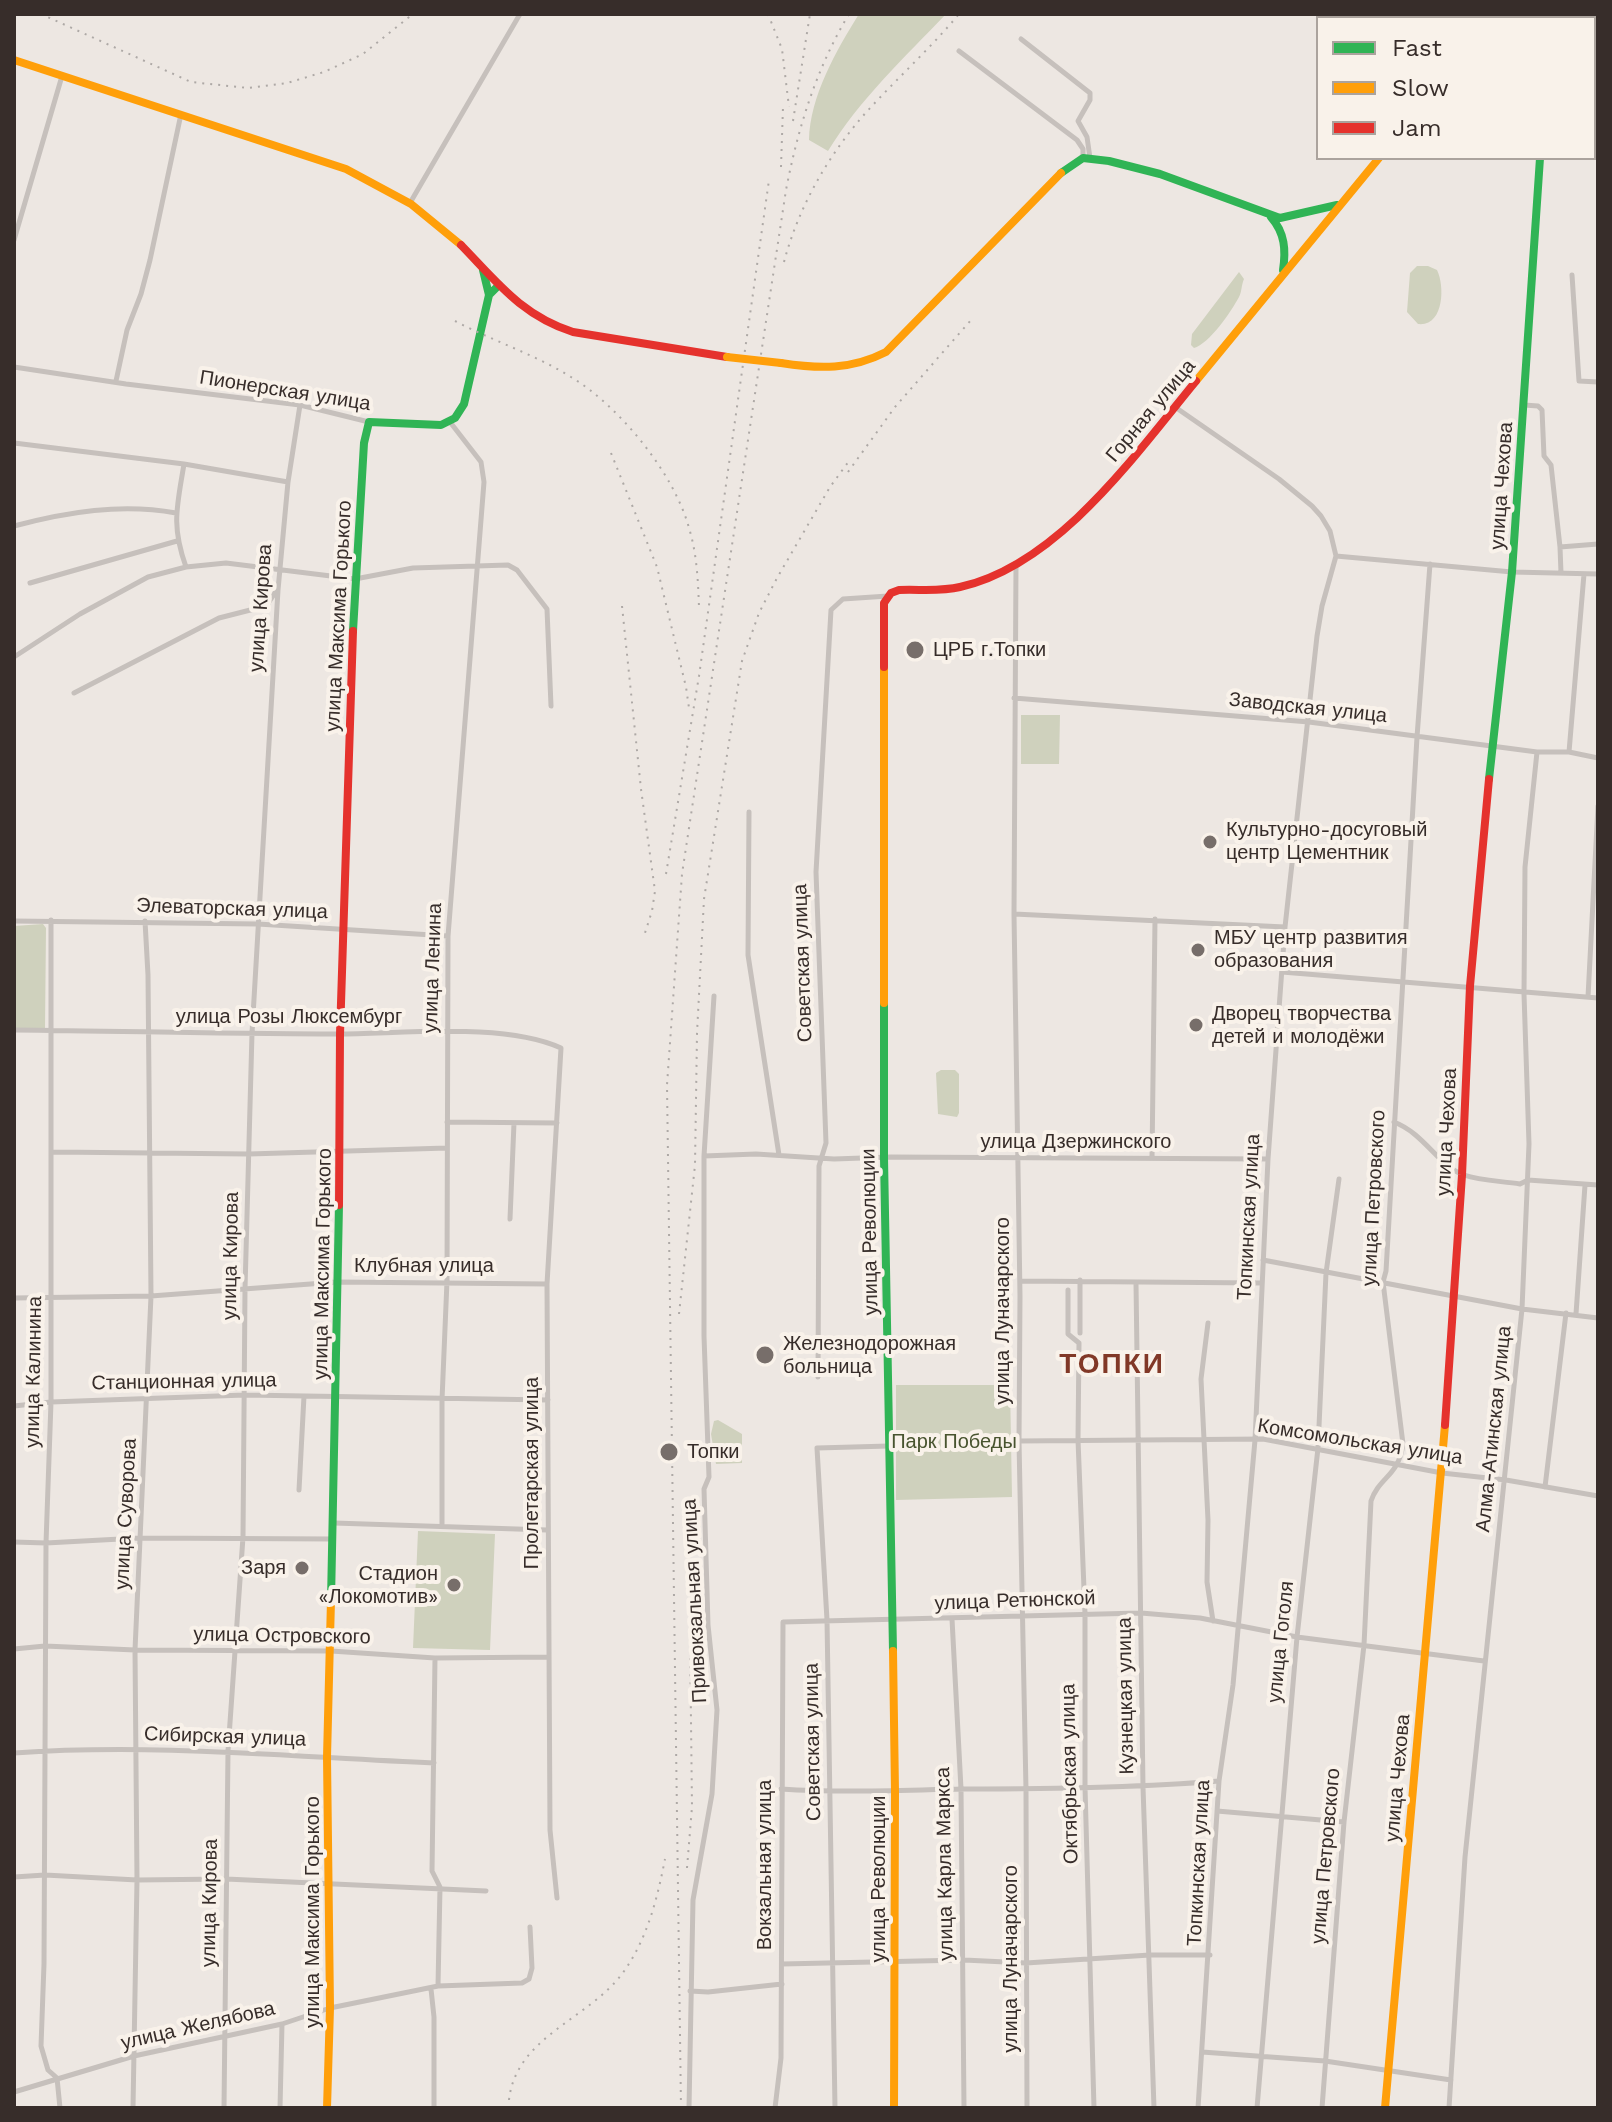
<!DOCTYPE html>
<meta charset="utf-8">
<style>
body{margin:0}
#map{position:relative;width:1612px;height:2122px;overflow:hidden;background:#ede7e2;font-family:"Work Sans",sans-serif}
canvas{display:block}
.frame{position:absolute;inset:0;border:16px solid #372d2a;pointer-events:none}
.legend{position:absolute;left:1316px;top:16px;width:280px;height:144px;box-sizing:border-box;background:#f9f2ea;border:2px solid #aba39d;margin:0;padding:10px 14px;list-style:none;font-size:24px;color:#372d2a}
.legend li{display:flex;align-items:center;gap:16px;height:40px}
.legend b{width:40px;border:2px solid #aba39d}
</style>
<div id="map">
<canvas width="1612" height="2122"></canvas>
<div class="frame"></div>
<ul class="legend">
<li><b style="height:10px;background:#30b455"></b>Fast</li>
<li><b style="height:10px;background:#ff9f0a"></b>Slow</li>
<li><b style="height:10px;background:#e5322d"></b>Jam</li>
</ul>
</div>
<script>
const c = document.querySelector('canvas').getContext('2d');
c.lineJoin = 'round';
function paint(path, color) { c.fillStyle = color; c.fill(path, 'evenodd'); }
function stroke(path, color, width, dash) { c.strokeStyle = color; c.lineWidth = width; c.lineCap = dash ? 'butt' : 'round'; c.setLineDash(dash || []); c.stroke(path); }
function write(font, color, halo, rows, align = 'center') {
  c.font = font + ' "Work Sans",sans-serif'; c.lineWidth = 8; c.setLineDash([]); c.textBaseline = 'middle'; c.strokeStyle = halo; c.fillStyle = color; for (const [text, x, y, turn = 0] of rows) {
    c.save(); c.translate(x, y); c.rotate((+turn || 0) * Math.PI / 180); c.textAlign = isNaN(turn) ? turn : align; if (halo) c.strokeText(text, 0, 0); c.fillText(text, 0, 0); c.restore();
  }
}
paint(new Path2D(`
 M859,14H946C904,58 860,99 828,151L809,140C810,96 836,51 859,14Z
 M1417,266H1428L1437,270C1445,286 1444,327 1418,324L1407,312L1410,273Z
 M1239,272L1244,279C1241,286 1242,291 1239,297C1231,312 1209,344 1194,348L1191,345L1192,334Z
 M1021,715H1060L1059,764H1021Z
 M43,924L46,928L45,1029L14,1028V926Z
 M941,1070H955L959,1074V1113L957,1117L938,1114L936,1073Z
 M896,1385H1010L1012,1497L896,1500Z
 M718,1420L742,1434V1463L716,1464L711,1434L714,1421Z
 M418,1531L495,1534L490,1650L413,1648Z`), '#cfd1bd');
stroke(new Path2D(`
 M1021,39L1090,93V100L1078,121L1087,137L1090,158
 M959,51L1077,140L1083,149V158
 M1594,115L1598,116
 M410,203L520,14
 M14,240L62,76
 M1572,275L1579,381L1598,382
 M14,367L126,384L300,405L369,422
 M116,381L127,330L141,294L150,260L181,114
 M1524,405L1538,406L1542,410L1544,456L1551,465L1560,547
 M1175,407L1279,479L1312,506L1321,516L1330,531L1336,556L1322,606L1317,636L1285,927L1268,1159L1255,1440L1233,1685L1219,1781L1198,2108
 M14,443L184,464L288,482
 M184,464C177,507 171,525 186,567
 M14,526C67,512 121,503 176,513
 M1336,556L1512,572L1598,574
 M1016,564L1014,914L1020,1296L1019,1441L1026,1790L1027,2108
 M1561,573L1560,547L1598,544
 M30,583L177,541
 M14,657L80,614L148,577L186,567L226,563L355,579L413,568L508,565L517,570L547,609L551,706
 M74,693L219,618L266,606L277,590
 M1014,698L1309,722L1537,752H1569L1598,758
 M1569,752L1584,574
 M749,812L748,955L779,1155
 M1014,914L1285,927
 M51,920V1402L46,1543L44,1964L41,2046L48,2070L57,2078L60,2108
 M14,921L258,924L448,936
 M1282,972L1598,998
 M1588,997L1598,806
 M14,1030C122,1031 230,1034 338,1034C402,1034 504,1022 561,1048L547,1284L550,1830L557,1898
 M447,1122L557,1123
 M1394,1122C1425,1134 1438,1166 1464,1175C1481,1181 1502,1181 1520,1184L1528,1180L1598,1185
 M53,1152L249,1154L447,1148
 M704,1156L756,1154L834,1159L891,1157L1268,1159
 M1152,1158L1155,919
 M510,1219L514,1123
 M1263,1260L1522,1309L1598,1318
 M1020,1281L1261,1283
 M1136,1283L1143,1787L1154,2108
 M1068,1290V1334L1079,1343L1078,1440L1085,1614V1787L1094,2108
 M14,1298L151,1296L337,1282L547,1284
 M1576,1314L1585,1185
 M1208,1323L1201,1379L1208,1520L1207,1582L1213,1621
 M1080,1333V1280
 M818,1377L819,1166L826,1143L816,872L831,610L843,599L888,596
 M14,1406L51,1402L245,1395L548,1400
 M1019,1441L1263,1439L1442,1473L1506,1480L1598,1496
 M1545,1487L1566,1313
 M299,1490L304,1396
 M334,1523L547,1530
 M442,1526V1400L447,1281L448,936L484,482L481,462L450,422
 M14,1542L46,1543L139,1538L333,1539
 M952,1619L961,1789L964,2108
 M14,1649L45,1646L135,1650L331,1651L435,1658L548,1657
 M435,1658L432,1871L440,1887L438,1986
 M14,1753C154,1743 294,1757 434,1763
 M781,1789C842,1793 902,1790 964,1789C1049,1789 1134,1788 1219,1781
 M1217,1811L1344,1822
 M14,1877L45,1875L137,1880L226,1879L486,1891
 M782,1964L964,1960L1026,1963L1150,1955H1210
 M431,1989L434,2017V2108
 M690,1991L708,1992L782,1984
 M1202,2052L1325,2061L1451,2080
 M14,2092L134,2056L282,2024L330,2008L438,1986L522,1983L529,1979L532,1968L530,1927
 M133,2108L137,1880L135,1650L151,1296L148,975L145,921
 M224,2108L228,1751L243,1537L245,1289L252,1033L278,590L288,482L300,405
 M280,2108L282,2024
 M689,2108L693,1900L712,1794L717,1710L708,1625L704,1489L709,1477L704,1336V1156L714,996
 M775,2108L781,2058L783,1622L1141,1613L1200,1618L1297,1637L1484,1661
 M835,2108L827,1620L817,1448L889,1446
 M1257,2108L1297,1637L1318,1448L1326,1273L1339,1179
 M1322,2108L1344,1822L1364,1645L1371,1501C1379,1477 1399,1476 1403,1444L1383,1282L1386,1271L1417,737L1430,564
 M1449,2108L1465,1857L1522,1309L1529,1144L1524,994L1525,867L1537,752`), '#c6c0bc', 5);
stroke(new Path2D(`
 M1548,14V18
 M1061,173L1083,158L1109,161L1160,174L1280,218L1337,205
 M1271,217C1285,233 1286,250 1283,270
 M483,270L489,295
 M353,631L364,443L369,422L441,425L455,418L464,404L489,295L499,285
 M1489,779L1512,572L1540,158
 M884,1003V1158L893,1651
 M331,1600L339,1205`), '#30b455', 8);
stroke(new Path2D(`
 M1495,18L1498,14
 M14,60L346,169L411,204L461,245
 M781,363C819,369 851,370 886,352L1061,173
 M1196,381L1379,158
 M884,667V1003
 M893,1651L895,1792L894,2108
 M327,2108L330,2008L327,1757L331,1600
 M1385,2108L1445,1425`), '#ff9f0a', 8);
stroke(new Path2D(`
 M461,245C497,282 521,315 573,332L727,357
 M884,667V603L891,593L899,590C919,589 940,592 960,587C1058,565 1135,455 1196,381
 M339,1205L340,1034L353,631
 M1445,1425L1462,1175L1470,986L1489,779`), '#e5322d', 8);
stroke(new Path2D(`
 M41,14L191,82L248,88L287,83L324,72L363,54L413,14
 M768,14L782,49L789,107
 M793,121L810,14
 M781,167L783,107
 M784,262C798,209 826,159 862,117C893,82 929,50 959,14
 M455,321C493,341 534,354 571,377C619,406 674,473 689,528C697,554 698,581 699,607
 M611,453L657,567L686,687L689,708
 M848,472L895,407L971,320
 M622,606L641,789L655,891L652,911L644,936
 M666,874L699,676L769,180
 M679,1314L695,1165L697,1033L704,899L742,661L759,613L777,578L830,487L849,461
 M687,1868L692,1807L690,1635
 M509,2100C516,2037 587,2020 622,1974C647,1940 657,1900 665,1859
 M681,2108L667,1085L682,874L786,190C798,128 816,69 849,14`), '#aea9a6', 2, [2, 6]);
stroke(new Path2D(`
 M727,357L781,363`), '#ff9f0a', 8);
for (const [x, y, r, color] of [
 [915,650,10,"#776e6a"],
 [1210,842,8,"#776e6a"],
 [1198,950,8,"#776e6a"],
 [1196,1025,8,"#776e6a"],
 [765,1355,10,"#776e6a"],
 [669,1452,10,"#776e6a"],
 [302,1568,8,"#776e6a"],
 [454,1585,8,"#776e6a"]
]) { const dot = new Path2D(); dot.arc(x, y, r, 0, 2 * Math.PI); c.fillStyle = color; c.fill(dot); stroke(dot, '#f9f2ea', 3); }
write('20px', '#372d2a', '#f9f2ea', [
 ["Пионерская улица",285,391,9],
 ["Горная улица",1151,411,-50],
 ["улица Чехова",1502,486,-86],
 ["улица Кирова",261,608,-86],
 ["улица Максима Горького",339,616,-87],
 ["Заводская улица",1308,708,6],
 ["Элеваторская улица",232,909,2],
 ["Советская улица",803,963,-92],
 ["улица Ленина",433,968,-88],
 ["улица Розы Люксембург",289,1017],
 ["улица Чехова",1447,1132,-87],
 ["улица Дзержинского",1076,1142],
 ["улица Петровского",1374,1198,-87],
 ["Топкинская улица",1249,1217,-87],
 ["улица Революции",870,1232,-91],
 ["улица Кирова",231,1256,-89],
 ["улица Максима Горького",323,1264,-89],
 ["Клубная улица",424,1266],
 ["улица Луначарского",1003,1311,-90],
 ["улица Калинина",34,1372,-89],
 ["Станционная улица",184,1382,-1],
 ["Алма-Атинская улица",1494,1429,-84],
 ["Комсомольская улица",1360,1442,9],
 ["Пролетарская улица",532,1473,-90],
 ["улица Суворова",126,1514,-87],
 ["Привокзальная улица",695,1601,-93],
 ["улица Ретюнской",1015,1601,-2],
 ["улица Островского",282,1636,1],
 ["улица Гоголя",1281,1642,-84],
 ["Кузнецкая улица",1126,1696,-91],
 ["Сибирская улица",225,1737,2],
 ["Советская улица",813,1742,-91],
 ["Октябрьская улица",1070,1774,-91],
 ["улица Чехова",1398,1778,-85],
 ["улица Петровского",1326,1856,-85],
 ["Топкинская улица",1199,1863,-87],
 ["улица Карла Маркса",945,1864,-91],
 ["Вокзальная улица",765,1865,-90],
 ["улица Революции",879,1879,-90],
 ["улица Кирова",210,1903,-89],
 ["улица Максима Горького",313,1912,-90],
 ["улица Луначарского",1011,1959,-90],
 ["улица Желябова",198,2026,-13]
]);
write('20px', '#372d2a', '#f9f2ea', [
 ["ЦРБ г.Топки",933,650],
 ["Культурно-досуговый",1226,830],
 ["центр Цементник",1226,853],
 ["МБУ центр развития",1214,938],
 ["образования",1214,961],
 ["Дворец творчества",1212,1014],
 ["детей и молодёжи",1212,1037],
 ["Железнодорожная",783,1344],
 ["больница",783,1367],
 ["Топки",687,1452],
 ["Заря",286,1568,"right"],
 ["Стадион",438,1574,"right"],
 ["«Локомотив»",438,1597,"right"]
], 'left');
write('20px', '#48542f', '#f9f2ea', [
 ["Парк Победы",954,1442]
]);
c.letterSpacing = '2px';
write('bold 28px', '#813827', '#f9f2ea', [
 ["ТОПКИ",1112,1365]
]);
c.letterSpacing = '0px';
</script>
